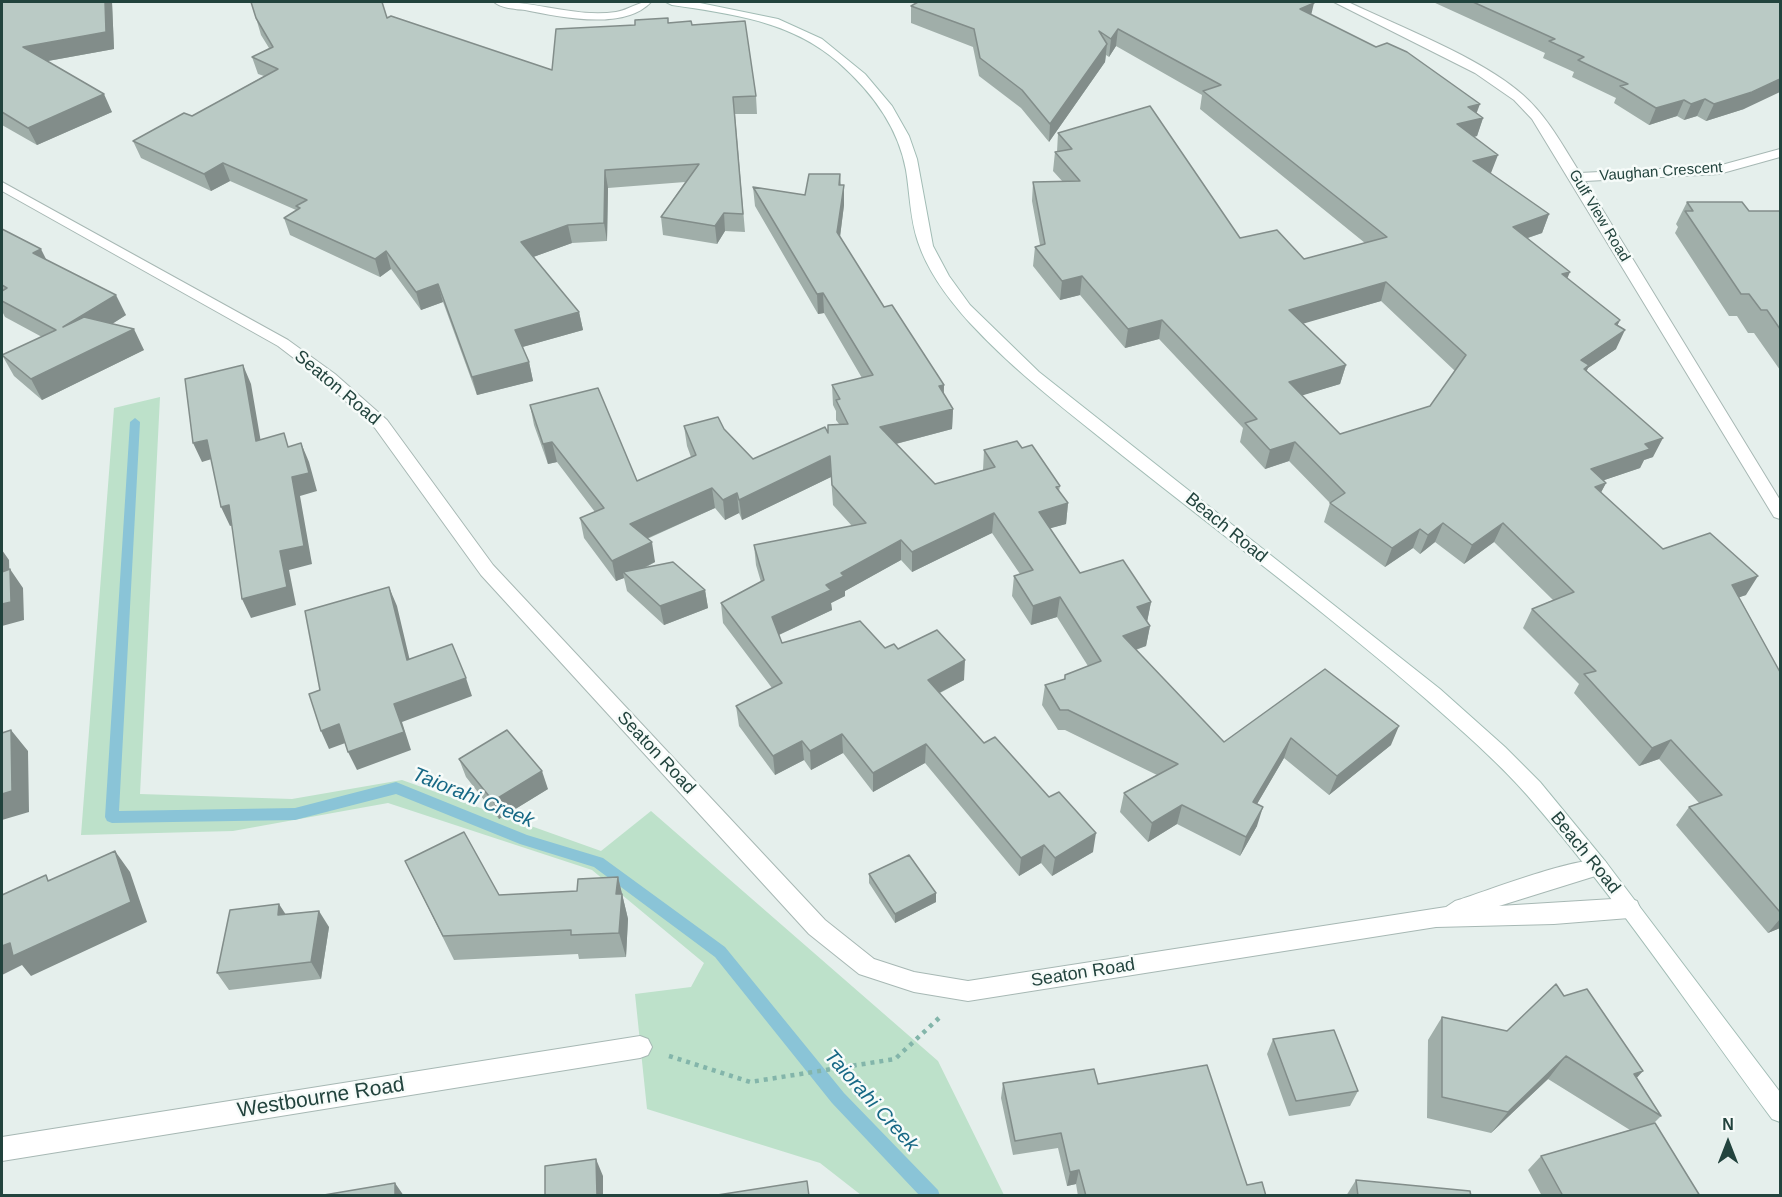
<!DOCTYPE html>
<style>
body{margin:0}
#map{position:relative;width:1782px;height:1197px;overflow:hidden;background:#e5efec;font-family:Arial,sans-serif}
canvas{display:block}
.frame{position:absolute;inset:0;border:3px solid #22433d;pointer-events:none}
.north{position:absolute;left:1698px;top:1113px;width:60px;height:60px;-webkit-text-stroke:4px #f6fbf9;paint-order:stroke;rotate:0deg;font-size:16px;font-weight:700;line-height:24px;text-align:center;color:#22433d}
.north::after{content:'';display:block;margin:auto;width:21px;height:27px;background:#22433d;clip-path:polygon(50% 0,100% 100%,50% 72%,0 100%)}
</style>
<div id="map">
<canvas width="1782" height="1197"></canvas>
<div class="frame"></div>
<div class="north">N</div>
</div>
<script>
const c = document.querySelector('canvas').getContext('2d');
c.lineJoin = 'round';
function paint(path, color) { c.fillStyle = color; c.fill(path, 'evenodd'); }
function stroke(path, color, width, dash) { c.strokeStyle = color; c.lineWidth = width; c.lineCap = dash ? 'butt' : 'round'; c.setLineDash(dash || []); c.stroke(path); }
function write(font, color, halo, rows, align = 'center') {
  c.font = font + ' Arial,sans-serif'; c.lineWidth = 5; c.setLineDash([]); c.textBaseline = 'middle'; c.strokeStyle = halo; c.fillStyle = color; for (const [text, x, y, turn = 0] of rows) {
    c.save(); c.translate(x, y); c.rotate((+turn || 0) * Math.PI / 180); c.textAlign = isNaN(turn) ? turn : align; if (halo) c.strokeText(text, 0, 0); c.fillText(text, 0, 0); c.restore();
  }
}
paint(new Path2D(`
 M160,397L140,794L292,799L402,780L601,851L651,811L938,1061L1004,1195H861L820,1163L647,1109L635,994L691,987L704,963L592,870L388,803L233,831L81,835L114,408Z`), '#bde1ca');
paint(new Path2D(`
 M135,418L140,422L119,811L295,808L396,782L527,835L603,858L725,947L844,1093L938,1190L940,1196H920L832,1103L715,957L594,867L520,844L396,794L295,820L112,823L107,821L105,817L130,422Z`), '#8ac4d7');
const service = new Path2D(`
 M494,2C532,0 574,18 616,12C629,10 638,1 651,2C624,31 560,17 525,10C515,9 501,8 494,2Z`);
const minor = new Path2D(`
 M1334,2H1348C1400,27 1480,57 1523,95C1547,116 1563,146 1580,173L1718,166L1780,149V157L1719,174L1585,181L1780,500V519L1774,517L1532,119L1514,100L1475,73Z
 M2,182L288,340L335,374L387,420L493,565L825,920L874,959L914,972L968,981L1446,907L1455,901C1482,893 1584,853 1605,861L1609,867L1605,873L1499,906L1629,898L1637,901L1640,908L1637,915L1629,918L1554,924L1436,927L968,1001L914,992L859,974L809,934L481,575L375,428L325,382L278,346L2,191Z
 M640,1036L648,1039L652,1047L648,1055L640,1058L2,1161V1137Z`);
const secondary = new Path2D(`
 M666,2L700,3L778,19L822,39L865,74L892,106L909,136L917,159L933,246L949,276L970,305L1039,372L1440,689L1505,747L1540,782L1605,861L1780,1092V1122L1772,1119C1692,1011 1616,897 1527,795C1497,761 1461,730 1427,700C1329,615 1225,537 1123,456C1071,414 1016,373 970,323C949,300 928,272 918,242C910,219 910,194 906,170C898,126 871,91 838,62C791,21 732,14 672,5Z`);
stroke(service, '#a7b8b4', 2);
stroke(minor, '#a7b8b4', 2);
stroke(secondary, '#a2bcb5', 2);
stroke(new Path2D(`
 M669,1056L750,1082L895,1059L939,1018`), '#83b5aa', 4.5, [4, 5]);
paint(service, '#fff');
paint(minor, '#fff');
paint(secondary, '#fff');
paint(new Path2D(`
 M2,2H112L114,49L48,61L112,112L37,145L2,125Z
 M1433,2H1780L1744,109L1706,121L1697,116L1684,120L1677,116L1649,125L1614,103L1616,98L1572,77L1574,72L1543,58L1545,53Z
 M911,6L1311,14L1477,113L1483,118L1477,136L1474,137L1491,173L1490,174L1549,214L1542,233L1528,238L1567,278L1620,320L1617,325L1616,349L1588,368L1586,371L1653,457L1644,460L1640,468L1604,480L1606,483L1601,492L1663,549L1746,595L1739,597L1780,672V928L1768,933L1676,825L1689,807L1699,803L1659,759L1639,766L1574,693L1579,684L1523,628L1532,609L1553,600L1494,542L1464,564L1435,542L1420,554L1413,548L1385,567L1324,522L1330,503L1289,461L1265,469L1240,442L1243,428L1159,339L1125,348L1080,295L1060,300L1033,266L1035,247L1040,245L1032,201L1033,182H1063L1053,171L1055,152H1057L1058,133L1240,238L1304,259L1365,243L1200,109L1202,95L1116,46L1109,57L1106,55L1105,62L1049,142L1021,108L979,76L973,47L911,23ZM1381,301L1455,371L1430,406L1340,434L1302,395L1340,384L1346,365L1303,323Z
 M256,18H387L552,70L668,23L692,25L756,96L757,114H735L745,232L725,231L717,244L663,235L661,217L685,182L608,188L607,241L572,243L533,257L579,312L583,330L522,347L529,362L533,381L477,395L443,302L421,310L391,269L380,277L290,235L284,218L296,210L230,181L211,191L141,158L133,141L192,116L264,76L258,74L252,57L269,48L261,35Z
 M840,174L841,185L844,205L840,237L884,307L944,385V394L953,409L952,429L896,444L935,484L983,470L984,450L1022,448L1060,486L1059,491L1068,503L1066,524L1050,528L1080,573L1151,602L1147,622L1150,626L1146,646L1136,650L1224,742L1325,669L1391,745L1329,795L1284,758L1257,804V826L1240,856L1177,824L1148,842L1120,812L1124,793L1157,775L1065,730H1058L1042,705L1045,685L1064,680L1065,675L1088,666L1057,617L1031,625L1012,596L1014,576L1020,574L992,533L912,572L901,560L845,591V596L831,603L832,610L779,635L782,643L898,649L964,680L940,693L984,743L1093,852L1052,876L1041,863L1019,876L925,763L873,792L843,753L811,770L804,760L775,775L739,726L736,706L772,688L723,623L721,603L761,582L756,565L754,545L852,526L833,505L831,477L742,520L739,513L725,520L715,508L647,539L655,562L643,569L705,590L708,608L664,625L627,591L624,578L616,581L584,538L580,518L595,512L557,462L548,464L534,425L530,405L637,481L691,457L687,446L684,426L724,429L753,459L828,432L839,424L836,420V411L833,405L832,385L862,378L824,313L818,314L755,206L753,187L805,195Z
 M1687,202L1749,211H1780V370L1754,333H1748L1737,316H1729L1675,233L1678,227L1676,224Z
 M2,229L126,315L112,324L144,350L42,400L14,376L2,355L42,337L5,317L2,311Z
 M459,759L548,789L499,819L466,777Z
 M405,861L499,895L577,891L618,877L628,919L626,957L579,959L578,954L454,960Z
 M869,874L936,893V902L895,923L869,883Z
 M286,914L329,927L321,979L229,990L217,973Z
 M1564,996L1637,1078L1661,1116L1653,1124L1700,1196H1542L1528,1170L1541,1156L1630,1130L1548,1079L1491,1133L1427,1118L1428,1040L1442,1017L1507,1031Z
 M1273,1039L1358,1091L1350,1106L1289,1116L1267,1054Z
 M1003,1083L1098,1084L1247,1185L1266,1196H1078L1076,1184L1067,1186L1058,1148L1013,1155L1001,1098Z
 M1356,1180L1471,1196H1346Z`), '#a0aea9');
paint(new Path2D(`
 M105,2H112L114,49L31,64L23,47Z
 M1314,3L1310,20L1300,9Z
 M1118,29L1116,46L1109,57L1111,39Z
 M1107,44L1105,62L1049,142L1050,124Z
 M1780,79V92L1744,109L1706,121L1714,104Z
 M104,94L112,112L37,145L28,128Z
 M1705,99L1697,116L1684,120L1691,104Z
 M1684,100L1677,116L1649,125L1656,108Z
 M1480,104L1474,120L1483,118L1477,136L1451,143L1457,124L1468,107Z
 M1498,155L1491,173L1467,180L1473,161Z
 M223,163L230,181L211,191L204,174Z
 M605,170L608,188L607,241L604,223Z
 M844,185V205L838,252L837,232Z
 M724,213L725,231L717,244L715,226Z
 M1549,214L1542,233L1506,245L1513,227Z
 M568,225L572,243L525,260L521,242Z
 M41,249L51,269L33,253Z
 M386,251L391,269L380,277L375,259Z
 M1570,272L1562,291V274Z
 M1082,276L1080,295L1060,300L1062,281Z
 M1386,282L1381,301L1285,329L1289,310Z
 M438,284L443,302L421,310L416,292Z
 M823,293L824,313L818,314L817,294Z
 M116,295L126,315L74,348L63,327Z
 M579,312L583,330L519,348L515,330Z
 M1162,320L1159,339L1125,348L1128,329Z
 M1620,320L1611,339L1625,330L1616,349L1588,368L1581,384V360L1615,324Z
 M134,329L144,350L42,400L31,379Z
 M529,362L533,381L477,395L472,377Z
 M243,365L251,384L264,460L256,441Z
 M1346,365L1340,384L1284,401L1289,382Z
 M944,385L943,405L939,386Z
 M953,409L952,429L880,448V427Z
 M1663,438L1653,457L1644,460L1640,468L1581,488L1591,469L1645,444Z
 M207,440L215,458L202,462L193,443Z
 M552,442L557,462L548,464L543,444Z
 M1295,442L1289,461L1265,469L1270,450Z
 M301,443L309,462L317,491L300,496L312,564L289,570L296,605L251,618L242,599L280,551L292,477Z
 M830,456L831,477L742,520L739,500Z
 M1606,483L1596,502L1595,487Z
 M712,488L715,508L634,544L630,524Z
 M737,493L739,513L725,520L723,500Z
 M1068,503L1066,524L1037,532L1039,512Z
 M229,505L237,524L230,526L221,507Z
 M994,513L992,533L912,572V552Z
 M1443,523L1435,542L1420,554L1428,535Z
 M1503,523L1494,542L1464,564L1472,545Z
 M1420,529L1413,548L1385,567L1392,548Z
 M901,540V560L845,591V596L831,603L832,610L774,637L772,617L826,585L841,573Z
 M652,542L655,562L627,576L623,572L624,578L616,581L612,561Z
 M2,550L9,560L10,592L2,579Z
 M10,569L23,588L24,620L2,626V604Z
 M1758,576L1746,595L1720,604L1732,585Z
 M389,587L397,606L414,678L407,660Z
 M705,590L708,608L664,625L660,606Z
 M1060,597L1057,617L1031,625L1033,606Z
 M1151,602L1147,622L1137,607Z
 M1150,626L1146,646L1119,655L1123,636Z
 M965,660L964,680L927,699L928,680Z
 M466,678L472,696L402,722L411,750L357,770L348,752L394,704Z
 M339,724L348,742L329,749L321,731Z
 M1399,726L1391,745L1329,795L1337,776Z
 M11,730L28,751L29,812L2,820V794Z
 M842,734L843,753L811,770L810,751Z
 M1291,738L1284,758L1247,821L1253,802Z
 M1671,740L1659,759L1639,766L1652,748Z
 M802,741L804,760L775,775L773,756Z
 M926,744L925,763L873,792V773Z
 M542,771L548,789L499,819L493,801Z
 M1182,805L1177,824L1148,842L1152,823Z
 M1263,807L1257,826L1240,856L1246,837Z
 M1096,833L1093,852L1052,876L1055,858Z
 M1044,845L1041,863L1019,876L1021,858Z
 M115,851L130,872L147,922L31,976L22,965L2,975V946Z
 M618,877L628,919L626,957L619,933L616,894Z
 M936,893V902L895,923V914Z
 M279,904L290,921L278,915Z
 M319,911L329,927L321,979L311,962Z
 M1780,919V928L1768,933Z
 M1566,1056L1548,1079L1491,1133L1508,1112Z
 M1643,1071L1624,1092L1634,1074Z
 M596,1159L603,1176V1196H597Z
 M1079,1170L1076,1184L1067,1186L1070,1172Z
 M395,1183L404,1196H395Z`), '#828d8a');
const building = new Path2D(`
 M2,2H105L106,32L23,47L104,94L28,128L2,112Z
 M251,2H382L387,18L391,16L552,70L556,29L635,25V20L668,18V23L691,21L692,25L745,21L756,96L733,97L743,214L724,213L715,226L661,217L699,164L605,170L604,223L568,225L521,242L579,312L515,330L529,362L472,377L438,284L416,292L386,251L375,259L284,218L300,208L296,206L307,200L223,163L204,174L133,141L184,113L192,116L278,69L252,57L273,47L256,18Z
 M918,2H1311L1314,3L1300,9L1376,47L1387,43L1407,52L1480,104L1468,107L1483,118L1457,124L1498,155L1473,161L1549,214L1513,227L1570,272L1562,274L1620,320L1615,324L1625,330L1581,360L1589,365L1584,369L1663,438L1645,444L1650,449L1591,469L1606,483L1595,487L1663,549L1710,533L1758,576L1732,585L1780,672V912L1689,807L1722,795L1671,740L1652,748L1584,674L1596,671L1532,609L1574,592L1503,523L1472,545L1443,523L1428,535L1420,529L1392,548L1330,503L1345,493L1295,442L1270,450L1245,423L1257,419L1162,320L1128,329L1082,276L1062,281L1035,247L1045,244L1033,182L1080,181L1055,152L1072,149L1058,133L1150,106L1240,238L1277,230L1304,259L1387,237L1203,91L1221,85L1118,29L1111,39L1099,31L1107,44L1050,124L1022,90L980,58L974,29L911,6ZM1386,282L1466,355L1430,406L1340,434L1289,382L1346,365L1289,310Z
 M1473,2H1780V79L1752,92L1714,104L1705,99L1691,104L1684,100L1656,108L1620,86L1628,84L1578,60L1584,57L1549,41L1555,39Z
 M809,174H840L839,185H844L837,232L884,307L892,305L944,385L939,386L953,409L880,427L935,484L995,467L984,450L1017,441L1022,448L1032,445L1060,486L1056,487L1068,503L1039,512L1080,573L1123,560L1151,602L1137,607L1150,626L1123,636L1224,742L1325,669L1399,726L1337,776L1291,738L1253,802L1263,807L1246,837L1182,805L1152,823L1124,793L1178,764L1068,710H1060L1045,685L1065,679V675L1101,661L1060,597L1033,606L1014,576L1033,570L994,513L912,552L901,540L841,573L844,576L826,585L831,590L772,617L782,643L860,621L885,648L894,644L898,649L937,630L965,660L928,680L984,743L995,737L1049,797L1059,792L1096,833L1055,858L1044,845L1021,858L926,744L873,773L842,734L810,751L802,741L773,756L736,706L782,683L721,603L764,580L754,545L866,523L832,485L830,456L739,500L737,493L723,500L712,488L630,524L652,542L612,561L580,518L604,508L552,442L543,444L530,405L598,388L637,481L696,455L684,426L718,417L724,429L753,459L825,427L828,433V425L848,424L836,400L840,399L832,385L873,375L823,293L817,294L753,187L805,195Z
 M1687,202H1742L1749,211H1780V329L1767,310H1761L1749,294H1741L1685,211H1693Z
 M2,229L41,249L33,253L116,295L63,327L84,317L134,329L31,379L2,355L56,330L2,301V291L7,288L2,285Z
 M243,365L256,441L284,433L288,447L301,443L309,473L292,477L304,546L280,551L287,587L242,599L229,505L221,507L207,440L193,443L185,379Z
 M673,562L705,590L660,606L623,572Z
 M10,569L11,602L2,604V572Z
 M389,587L407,660L452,644L466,678L394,704L404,732L348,752L339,724L321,731L309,694L320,690L305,611Z
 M11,730L12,791L2,794V733Z
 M507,730L542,771L493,801L459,759Z
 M464,832L499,895L577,891L578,879L618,877L616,894H622L619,933L571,935V930L443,936L405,861Z
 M115,851L131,902L13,956L10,943L2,946V895L46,875L48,881Z
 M909,855L936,893L895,914L869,874Z
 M279,904L278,915L319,911L311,962L217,973L230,910Z
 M1556,984L1564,996L1587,989L1643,1071L1634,1074L1661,1116L1566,1056L1508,1112L1442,1097V1017L1507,1031Z
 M1334,1030L1358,1091L1296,1101L1273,1039Z
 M1207,1065L1247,1185L1262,1182L1266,1196H1086L1079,1170L1070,1172L1061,1133L1015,1141L1003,1083L1094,1069L1098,1084Z
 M1655,1123L1700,1196H1563L1541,1156Z
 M596,1159L597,1196H545V1166Z
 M1356,1180L1470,1191L1471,1196H1358Z
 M807,1181L809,1196H711Z
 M395,1183V1196H318Z`);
paint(building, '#bacac5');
stroke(building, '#828d8a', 1.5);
write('15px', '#22433d', '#f6fbf9', [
 ["Vaughan Crescent",1661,172,-4],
 ["Gulf View Road",1599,216,59]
]);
write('18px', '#22433d', '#f6fbf9', [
 ["Seaton Road",337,388,40],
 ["Beach Road",1226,528,39],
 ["Seaton Road",656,753,47],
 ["Beach Road",1585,853,51],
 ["Seaton Road",1083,973,-9]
]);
write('italic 20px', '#176885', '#f6fbf9', [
 ["Taiorahi Creek",473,798,22],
 ["Taiorahi Creek",871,1101,48]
]);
write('21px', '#22433d', '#f6fbf9', [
 ["Westbourne Road",321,1098,-9]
]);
</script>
